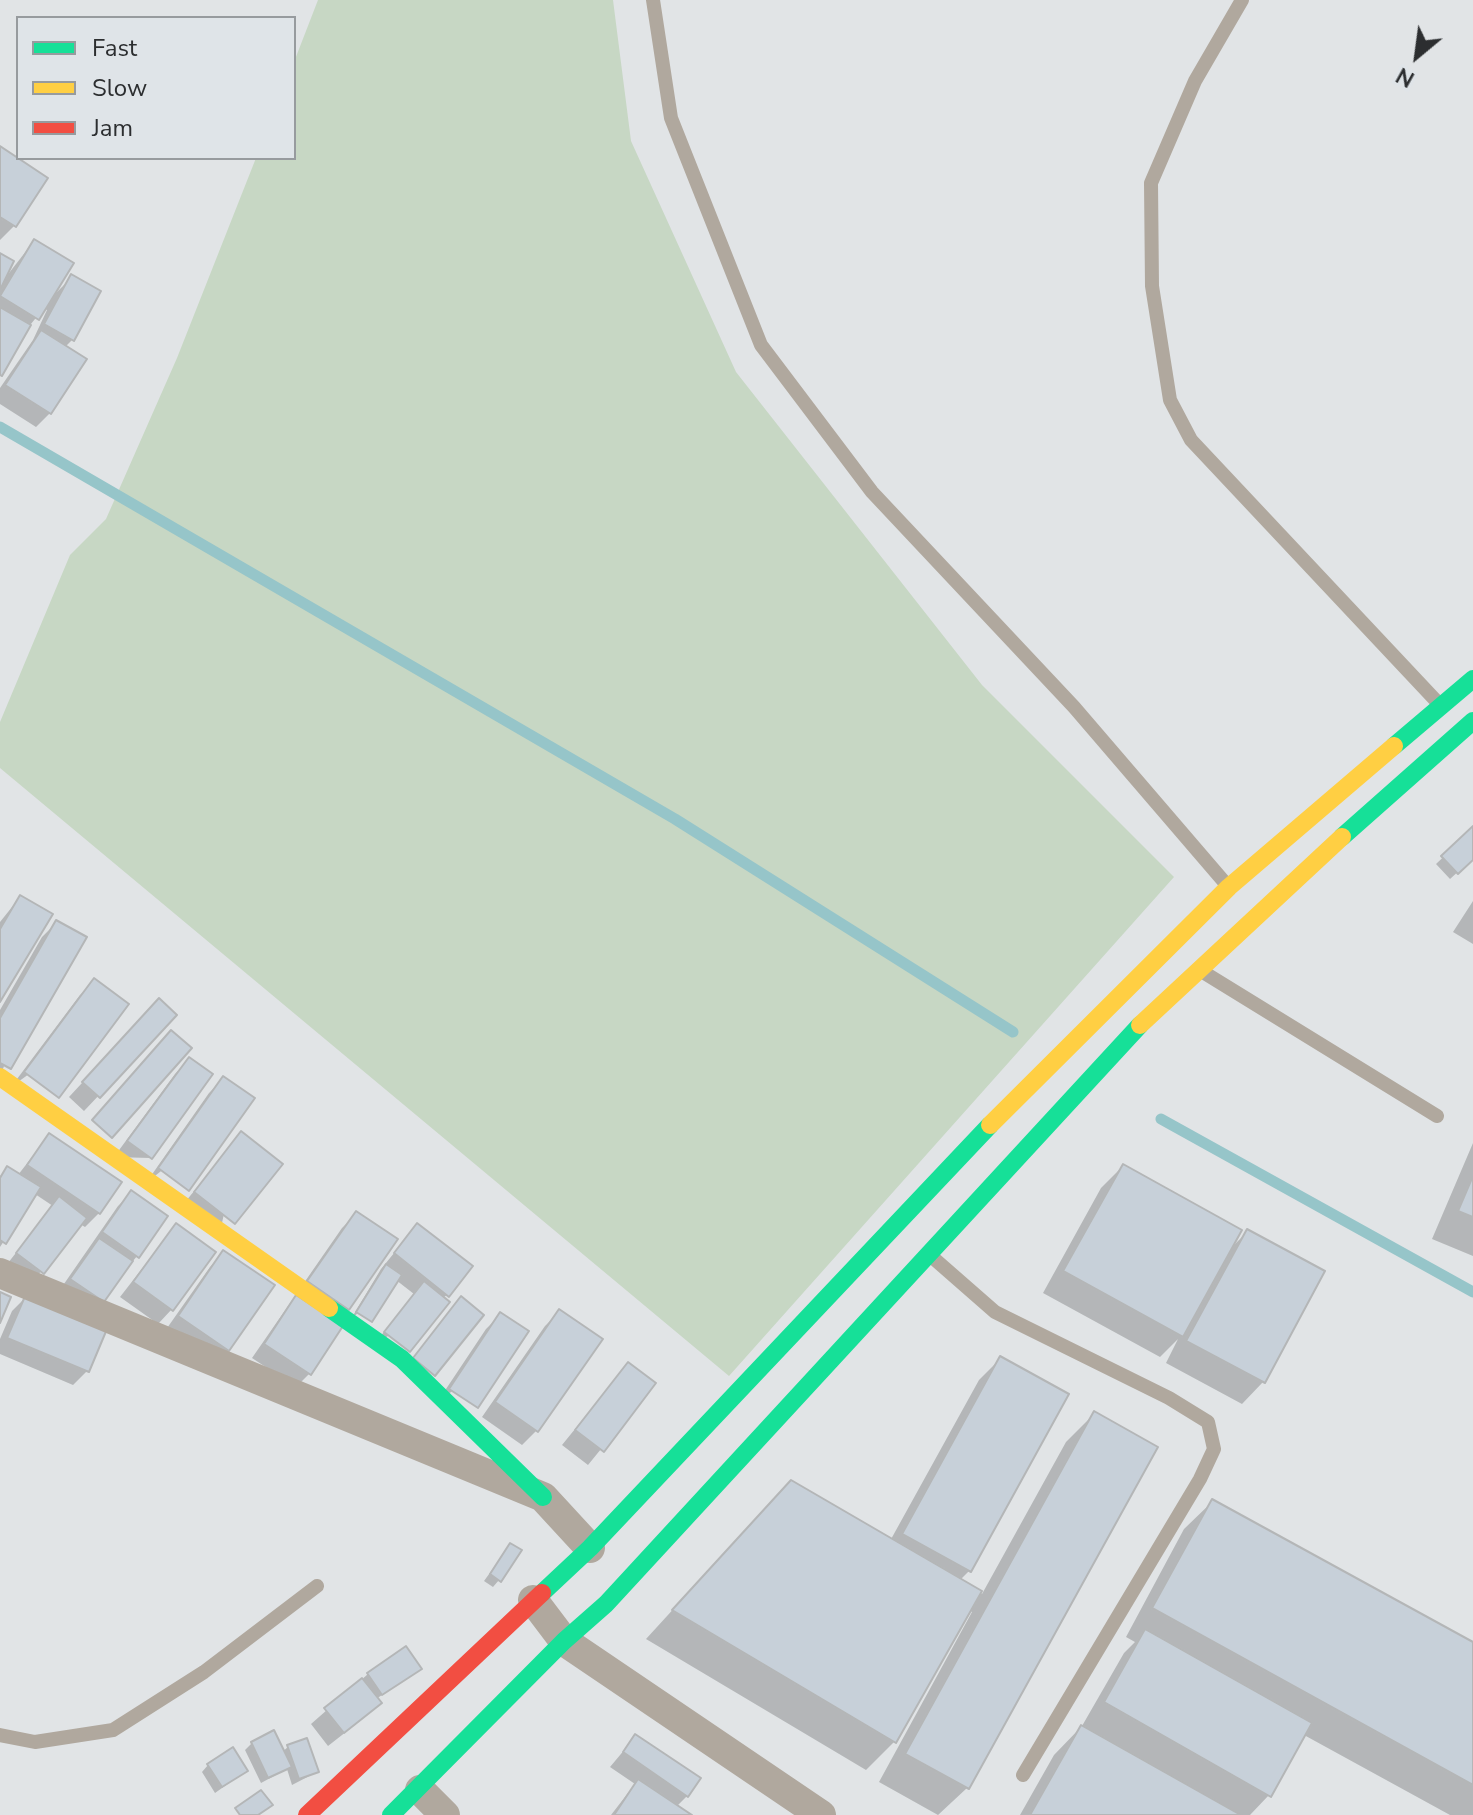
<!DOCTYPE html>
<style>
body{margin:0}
#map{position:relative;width:1473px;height:1815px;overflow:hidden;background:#e1e4e6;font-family:"Nunito Sans",sans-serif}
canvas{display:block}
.legend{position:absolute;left:16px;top:16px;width:280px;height:144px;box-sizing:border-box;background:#dfe4e8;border:2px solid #979b9e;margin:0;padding:10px 14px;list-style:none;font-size:24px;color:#2c2e30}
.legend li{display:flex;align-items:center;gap:16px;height:40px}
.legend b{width:40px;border:2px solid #979b9e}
.north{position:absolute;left:1377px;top:16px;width:80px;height:80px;-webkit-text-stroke:6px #dfe4e8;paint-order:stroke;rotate:209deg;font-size:22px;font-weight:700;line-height:32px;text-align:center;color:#2c2e30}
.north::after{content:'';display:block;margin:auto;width:28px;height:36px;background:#2c2e30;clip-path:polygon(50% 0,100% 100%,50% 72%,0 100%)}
</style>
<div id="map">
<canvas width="1473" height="1815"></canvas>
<ul class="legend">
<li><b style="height:10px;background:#16e098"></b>Fast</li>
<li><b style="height:10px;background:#ffcf43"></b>Slow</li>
<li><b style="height:10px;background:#f24e42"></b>Jam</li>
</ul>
<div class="north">N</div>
</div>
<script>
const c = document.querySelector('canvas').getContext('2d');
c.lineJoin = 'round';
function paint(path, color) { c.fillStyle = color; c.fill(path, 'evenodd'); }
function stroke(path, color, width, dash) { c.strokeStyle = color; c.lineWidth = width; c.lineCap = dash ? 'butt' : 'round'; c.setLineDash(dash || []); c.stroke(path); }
paint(new Path2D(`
 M318,0H613L631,141L736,372L982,685L1174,877L729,1376L0,768V722L70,555L106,519L177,358L256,158H294V62Z`), '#c7d7c4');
paint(new Path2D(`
 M0,148L46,179L14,226L0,240Z
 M34,241L55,294L72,277V340L65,347L50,413L36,427L0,404V388L33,340L47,310L44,308L26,330L0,376V256L9,273Z
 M1473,829V858L1450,879L1436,864Z
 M20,897L0,998V922Z
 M1473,901V944L1453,932Z
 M57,922L0,1077V1010L42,937Z
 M95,981L126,1004L11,1087L80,995Z
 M145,1015H175L84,1111L69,1097Z
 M189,1059L150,1158L114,1157L175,1074Z
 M224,1078L252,1099L146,1183L209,1093Z
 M241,1134L219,1237L181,1207Z
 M49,1135L99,1213L85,1227L80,1224L28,1287L4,1268L53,1206L35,1194L0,1247V1176L7,1169L18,1175Z
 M1473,1143V1256L1432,1239Z
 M1123,1166L1232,1247L1247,1232L1322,1272L1263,1382L1242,1404L1166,1363L1178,1339L1160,1357L1043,1293L1101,1188Z
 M132,1192L137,1256L102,1300L57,1294L118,1206Z
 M357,1213L348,1309L310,1373L296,1387L252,1358L342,1228Z
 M176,1225L172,1309L158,1324L120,1297Z
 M417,1225L447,1295L372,1347L414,1294L396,1280L351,1319L381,1269Z
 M224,1252L228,1350L214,1364L165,1331L210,1267Z
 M26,1297L87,1371L73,1385L0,1354V1339L12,1311Z
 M559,1312L600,1340L536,1431L522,1445L482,1417L545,1326Z
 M500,1315L526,1332L436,1404L486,1329Z
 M1001,1358L969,1571L959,1581L982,1594L1066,1442L1094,1414L967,1788L938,1815L879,1782L972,1612L969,1610L894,1742L866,1770L646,1639L763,1511L890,1541L979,1380Z
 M628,1364L654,1384L588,1465L562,1445Z
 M1213,1501L1473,1645V1815H1450L1304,1735L1269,1795L1250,1815H1020L1054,1755L1082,1726L1124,1653L1135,1642L1126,1637L1184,1529Z
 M510,1545L499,1580L493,1587L484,1581Z
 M368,1674L412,1675L376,1699L379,1703L365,1717L328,1746L311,1724Z
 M636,1736L687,1796L676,1807L688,1815H611L635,1784L610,1767Z
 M252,1743L282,1752L288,1747L317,1772L292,1785L287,1769L261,1783L245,1750Z
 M208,1765L246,1771L215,1793L202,1772Z`), '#0003');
stroke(new Path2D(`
 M0,427L675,819L1013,1032
 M1161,1119L1473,1292`), '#96c5c9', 11);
const building = new Path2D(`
 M0,146L48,178L16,227L0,217Z
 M34,239L74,263L39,320L0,296Z
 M0,253L14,261L0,290Z
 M71,274L101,291L74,341L44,324Z
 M0,307L31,325L2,376L0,375Z
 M41,330L87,359L51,414L5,385Z
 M1473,826V860L1458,874L1441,856Z
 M20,895L53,914L0,1002V929Z
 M56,920L87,937L11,1069L0,1063V1018Z
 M94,978L129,1004L59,1098L24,1072Z
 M159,998L177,1015L100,1098L82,1082Z
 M171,1030L192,1048L112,1138L92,1120Z
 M189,1057L213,1074L152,1159L127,1141Z
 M223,1076L255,1098L189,1191L158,1168Z
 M241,1131L283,1164L235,1224L194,1192Z
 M49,1133L122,1182L100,1214L27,1165Z
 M1123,1164L1242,1230L1183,1337L1063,1271Z
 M7,1166L41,1187L6,1244L0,1240V1178Z
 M1473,1176V1217L1458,1211Z
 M131,1190L168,1216L139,1258L102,1232Z
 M59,1196L87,1218L44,1274L16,1253Z
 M356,1211L398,1239L349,1310L307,1281Z
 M176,1223L216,1252L173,1311L133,1282Z
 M417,1223L473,1266L449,1297L394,1253Z
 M1247,1229L1325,1271L1265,1383L1186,1341Z
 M99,1238L133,1261L104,1302L70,1279Z
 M223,1250L275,1285L229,1351L178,1316Z
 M386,1264L402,1275L372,1322L356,1312Z
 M424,1281L450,1302L410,1352L384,1332Z
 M0,1292L11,1297L0,1323Z
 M26,1294L107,1329L89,1372L7,1338Z
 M296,1295L343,1326L311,1375L264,1344Z
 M461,1296L484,1315L435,1376L413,1358Z
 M559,1309L603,1339L538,1432L495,1402Z
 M500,1312L529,1331L478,1408L449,1389Z
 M1000,1356L1069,1394L971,1572L902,1534Z
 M628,1362L656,1383L604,1452L575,1430Z
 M1094,1411L1158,1447L969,1789L905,1754Z
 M791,1480L982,1591L896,1743L672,1610Z
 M1212,1499L1473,1642V1785L1152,1608Z
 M510,1543L522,1550L501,1582L490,1574Z
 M1145,1629L1312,1723L1271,1797L1104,1702Z
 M406,1646L422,1669L382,1695L367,1673Z
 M362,1678L382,1703L344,1733L324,1708Z
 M1081,1725L1241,1815H1030Z
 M274,1730L292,1767L268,1778L251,1742Z
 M635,1734L701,1778L688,1797L623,1752Z
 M307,1738L319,1772L299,1779L287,1745Z
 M233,1747L248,1771L222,1787L207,1764Z
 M638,1779L692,1815H614Z
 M261,1790L273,1805L258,1815H240L235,1808Z`);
paint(building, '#c7d0d9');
stroke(building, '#b4b6b7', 2);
stroke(new Path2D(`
 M653,0L671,118L761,345L872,492L1074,707L1226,884
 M1242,0L1195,81L1151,183L1152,286L1170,400L1191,440L1440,705
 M1203,972L1437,1116
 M931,1256L995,1312L1169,1398L1208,1422L1214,1449L1200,1479L1023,1775
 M0,1735L35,1742L113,1730L204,1672L317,1586`), '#b0a89e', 14);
stroke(new Path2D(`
 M0,1273L543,1497L590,1548
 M533,1600L564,1641L821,1815
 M420,1790L445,1815`), '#b0a89e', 30);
stroke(new Path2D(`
 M1394,746L1473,679
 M1342,837L1473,721
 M329,1308L402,1359L543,1497
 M542,1593L590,1548L990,1125
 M391,1815L564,1641L606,1604L1140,1025`), '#16e098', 18);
stroke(new Path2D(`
 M1140,1025L1342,837
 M0,1077L329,1308
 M990,1125L1229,887L1394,746`), '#ffcf43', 18);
stroke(new Path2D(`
 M307,1815L542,1593`), '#f24e42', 18);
</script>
